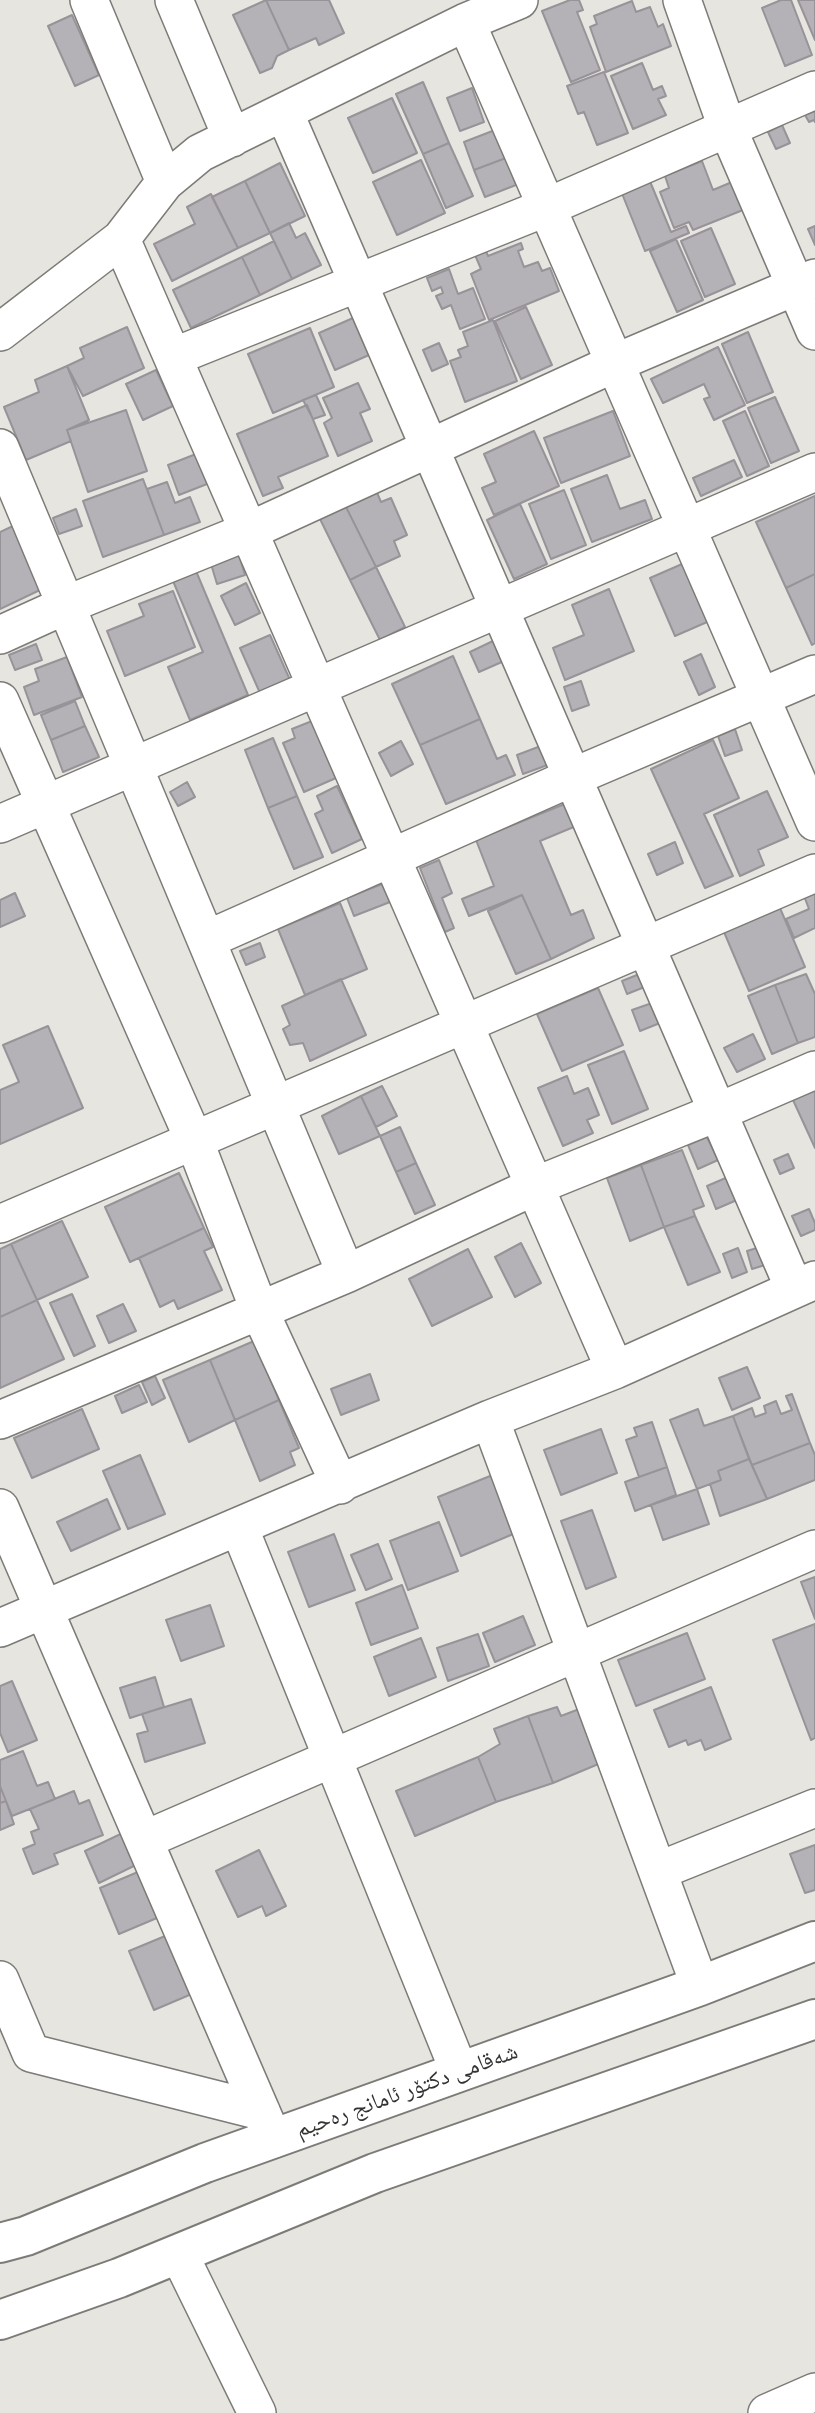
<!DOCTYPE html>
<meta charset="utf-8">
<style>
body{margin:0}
canvas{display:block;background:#e6e5e0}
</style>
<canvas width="815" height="2413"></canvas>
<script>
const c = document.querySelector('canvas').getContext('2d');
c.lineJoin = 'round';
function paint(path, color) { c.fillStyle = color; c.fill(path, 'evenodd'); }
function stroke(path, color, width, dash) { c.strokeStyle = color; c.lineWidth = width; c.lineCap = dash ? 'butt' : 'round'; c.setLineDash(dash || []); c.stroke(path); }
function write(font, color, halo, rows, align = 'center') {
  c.font = font + ' Merriweather,"Noto Naskh Arabic",serif'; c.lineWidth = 6; c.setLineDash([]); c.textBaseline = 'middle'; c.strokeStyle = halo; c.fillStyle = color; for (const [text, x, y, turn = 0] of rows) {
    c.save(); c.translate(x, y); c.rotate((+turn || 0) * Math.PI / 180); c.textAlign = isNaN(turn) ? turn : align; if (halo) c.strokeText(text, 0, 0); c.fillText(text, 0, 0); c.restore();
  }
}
const building = new Path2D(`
 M266,0H329L344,33L319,45L316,38L289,50Z
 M266,0L289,50L277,56L272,68L260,73L233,15Z
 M570,0H579L583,10L577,12L600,70L571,82L542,11Z
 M781,0H791L812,55L785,66L762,8Z
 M798,0H815V40Z
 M632,1L636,12L650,7L658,27L663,24L671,46L606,72L590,27L597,24L594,16Z
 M72,15L99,75L75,86L48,26Z
 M642,63L653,90L662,86L666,96L658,99L666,115L633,129L611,76Z
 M604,72L628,133L597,145L584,112L578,114L567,86Z
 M423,82L449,143L423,154L396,94Z
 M472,88L484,122L460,131L447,98Z
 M392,98L417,153L373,173L348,118Z
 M815,111V122L814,120L809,122L805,115Z
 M782,125L790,143L776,149L768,132Z
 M495,130L506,158L474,170L464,142Z
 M449,143L473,196L446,208L423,154Z
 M506,158L516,185L485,197L474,170Z
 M421,160L445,213L397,235L373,182Z
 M702,161L713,190L732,182L743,210L693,230L689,222L674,228L660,192L669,188L665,176Z
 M280,163L305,216L270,233L245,181Z
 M649,179L671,232L686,226L689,233L645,251L621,191Z
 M245,181L270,233L238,248L212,197Z
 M211,194L238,248L172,281L154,244L195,224L187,207Z
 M289,223L296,238L305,233L321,265L292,279L270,233Z
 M815,226V245L808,229Z
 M711,228L735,284L705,297L681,241Z
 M676,239L703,300L677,312L650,251Z
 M274,241L292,279L260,295L242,257Z
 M521,243L523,249L518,251L524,267L538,262L542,271L550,268L559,291L489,320L471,274L481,269L475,255L486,251L488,256Z
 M242,257L260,295L191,328L173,290Z
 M449,269L458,294L473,288L485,319L460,329L451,305L442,309L436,296L443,293L441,287L432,291L427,278Z
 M526,307L552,365L521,379L495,321Z
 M353,318L369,355L335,370L319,333Z
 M493,320L517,381L465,402L450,361L461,357L458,350L468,346L463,332Z
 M127,327L144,368L83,396L67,366L84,358L80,348Z
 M310,328L334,387L273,413L248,354Z
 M748,332L773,392L747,403L722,344Z
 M439,343L448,364L432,371L423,350Z
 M718,347L745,405L714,420L704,399L710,397L704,384L663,403L651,379Z
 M67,366L89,420L67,430L71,441L26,460L4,407L39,392L35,380Z
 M156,370L173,406L143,420L126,384Z
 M358,383L370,409L360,413L372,441L338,456L324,423L332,418L323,398Z
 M316,395L325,415L313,419L303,400Z
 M775,397L799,451L771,463L748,408Z
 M307,405L328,456L278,477L283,488L263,496L237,434Z
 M126,410L147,471L88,492L67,430Z
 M613,411L630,456L561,483L544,438Z
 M745,411L769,466L747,476L723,421Z
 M534,431L559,486L494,515L482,488L496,482L484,454Z
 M196,454L207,484L179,495L168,465Z
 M734,460L742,477L701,496L693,478Z
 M607,475L620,509L645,500L652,519L592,542L571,489Z
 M143,479L164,535L103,557L83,501Z
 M167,482L175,503L190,497L200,522L164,535L147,489Z
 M375,488L381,502L391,498L407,535L394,541L400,556L376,567L345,505Z
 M564,490L586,545L551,559L529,504Z
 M815,496V574L786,588L756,522Z
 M520,504L547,564L514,579L487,520Z
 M345,505L376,567L350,580L319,517Z
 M76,509L82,526L59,534L53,518Z
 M13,526L42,589L0,609V532Z
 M239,555L245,575L217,584L211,564Z
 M689,561L714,619L675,636L650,578Z
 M376,567L405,627L380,640L350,580Z
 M196,571L248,695L190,720L168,667L203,652L173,581Z
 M815,574V643L812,645L786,588Z
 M246,583L260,613L235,625L221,596Z
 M609,589L634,651L565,680L553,648L584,635L572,605Z
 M173,591L195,647L125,676L107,631L144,616L139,604Z
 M270,635L290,680L260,693L240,648Z
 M495,640L504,661L479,672L470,652Z
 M36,644L42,660L15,670L9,655Z
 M701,654L715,687L699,695L684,662Z
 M453,656L480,719L420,745L392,684Z
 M67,657L82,697L34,715L24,687L39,681L35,669Z
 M581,681L589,705L572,711L564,687Z
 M75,701L85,726L51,740L41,715Z
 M480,719L497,759L506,755L515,775L446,804L420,745Z
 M312,721L336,778L304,792L283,743L295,738L292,729Z
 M85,726L99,757L63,772L51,740Z
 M735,729L742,750L725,756L718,736Z
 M273,738L297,796L268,808L245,750Z
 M713,740L739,798L704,814L733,876L705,888L651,769Z
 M401,741L413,764L391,776L379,753Z
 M546,744L553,763L523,774L517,755Z
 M187,782L195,797L178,806L170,792Z
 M337,786L362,839L332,853L315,814L323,810L317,796Z
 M767,791L788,837L758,850L764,865L740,876L714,815Z
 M297,796L323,857L294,869L268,808Z
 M567,803L576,826L540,841L571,915L583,910L594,938L551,959L522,895L469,916L462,899L494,886L476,840Z
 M675,842L683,863L657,875L648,854Z
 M439,860L452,893L442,898L454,928L445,932L420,868Z
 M382,884L390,902L354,916L347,898Z
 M815,892V928L794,938L786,919L809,909L804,896Z
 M15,893L25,916L0,927V900Z
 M522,895L551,959L516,974L488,911Z
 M340,903L367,969L305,995L278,929Z
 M780,908L805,967L749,991L724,932Z
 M260,943L265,957L246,965L240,951Z
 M642,973L647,986L627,994L622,981Z
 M806,974L815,994V1037L798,1043L775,985Z
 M341,979L366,1035L310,1061L303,1043L290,1045L283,1029L290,1025L282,1006Z
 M775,985L798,1043L772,1054L748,996Z
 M598,988L623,1045L562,1071L537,1014Z
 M652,1003L660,1023L640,1031L632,1010Z
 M48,1026L83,1108L0,1144V1090L19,1082L3,1045Z
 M753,1034L765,1059L737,1072L724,1048Z
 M624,1051L648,1109L612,1124L588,1065Z
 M567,1076L574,1094L588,1088L599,1115L587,1120L593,1133L563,1146L538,1088Z
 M382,1086L397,1116L376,1127L361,1096Z
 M815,1090V1148L793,1100Z
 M361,1096L380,1136L339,1154L322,1116Z
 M400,1127L416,1163L396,1172L380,1136Z
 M707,1137L718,1160L698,1169L688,1145Z
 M682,1150L704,1206L693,1210L695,1216L664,1227L641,1165Z
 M788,1154L794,1168L780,1174L774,1160Z
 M416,1163L435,1205L415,1214L396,1172Z
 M641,1165L664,1227L630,1241L607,1178Z
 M179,1173L204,1228L130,1262L105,1207Z
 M728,1177L737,1200L716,1209L707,1186Z
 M809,1209L815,1223V1230L801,1236L792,1216Z
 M695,1216L720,1272L688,1285L664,1227Z
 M62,1221L88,1277L37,1300L11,1244Z
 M204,1228L213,1247L204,1251L222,1290L178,1309L174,1300L160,1307L139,1258Z
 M521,1243L541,1283L515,1297L495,1257Z
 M11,1244L37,1300L0,1317V1249Z
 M760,1247L765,1265L752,1269L747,1251Z
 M738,1248L747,1272L732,1278L723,1254Z
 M468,1249L492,1297L432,1326L409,1279Z
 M72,1294L95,1346L74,1356L50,1303Z
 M37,1300L64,1359L0,1388V1317Z
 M123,1304L136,1331L109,1343L97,1316Z
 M254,1341L279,1400L235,1420L210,1360Z
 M210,1360L235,1420L189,1442L163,1380Z
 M747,1367L760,1398L732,1410L719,1378Z
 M370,1374L379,1400L341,1415L331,1389Z
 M155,1376L165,1398L152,1405L142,1382Z
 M139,1385L147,1402L122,1413L115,1396Z
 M792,1394L810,1443L752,1465L733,1416L752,1408L755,1417L766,1413L764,1406L776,1401L781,1414L792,1410L786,1396Z
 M279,1400L299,1448L290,1452L295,1465L260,1481L235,1420Z
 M82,1409L99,1449L32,1478L14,1438Z
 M698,1409L704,1426L733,1416L749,1459L718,1471L721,1480L697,1489L670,1420Z
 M652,1422L667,1467L639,1477L626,1440L637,1436L634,1428Z
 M601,1429L617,1473L561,1495L544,1450Z
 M810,1443L815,1455V1480L767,1499L752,1465Z
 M140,1455L165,1514L128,1529L103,1471Z
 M749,1459L767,1499L720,1516L710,1484L721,1480L718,1471Z
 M667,1467L676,1495L635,1511L625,1482Z
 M495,1474L518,1532L461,1556L438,1497Z
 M697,1489L709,1524L663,1540L651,1505Z
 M107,1499L120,1529L71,1551L57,1522Z
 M592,1510L616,1577L586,1589L561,1521Z
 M439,1522L458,1571L408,1590L390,1541Z
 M334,1534L355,1590L309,1607L288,1552Z
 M378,1544L392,1579L366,1590L351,1555Z
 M815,1577V1619L801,1582Z
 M402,1585L418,1628L371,1645L356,1603Z
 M210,1605L224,1646L181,1661L166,1620Z
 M523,1616L535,1645L495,1662L483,1633Z
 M815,1624V1738L811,1740L773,1640Z
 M687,1633L705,1679L636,1706L618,1660Z
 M478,1634L489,1666L448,1681L437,1648Z
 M421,1638L436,1677L389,1696L374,1657Z
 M155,1677L164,1707L130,1718L120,1688Z
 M12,1681L37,1740L8,1752L0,1733V1686Z
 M711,1687L731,1739L705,1750L701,1740L688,1745L686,1740L669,1747L654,1710Z
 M191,1699L205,1743L145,1762L137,1734L148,1731L142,1714Z
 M587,1706L608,1760L553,1783L528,1716L557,1707L561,1716Z
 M528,1716L553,1783L496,1802L478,1757L500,1744L494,1729Z
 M23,1751L37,1786L48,1782L55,1799L12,1816L0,1786V1760Z
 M478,1757L496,1802L415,1836L396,1791Z
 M0,1786L6,1801L0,1803Z
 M74,1791L79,1804L89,1800L103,1835L54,1854L58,1864L33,1874L23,1849L35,1844L31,1832L39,1829L30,1809Z
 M6,1801L14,1824L0,1830V1803Z
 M129,1830L144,1861L99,1883L85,1851Z
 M815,1845V1890L805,1893L790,1854Z
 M259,1850L286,1906L266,1916L262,1906L238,1917L216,1871Z
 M145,1869L164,1915L119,1934L100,1888Z
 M170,1934L194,1993L154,2010L129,1951Z`);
paint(building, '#b5b2b7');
stroke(building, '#979398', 2);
const street = new Path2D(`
 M89,0L165,182
 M174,0L232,138
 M682,0L727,127L815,331
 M466,22L815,822
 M284,112L794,1288
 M121,239L615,1370
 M0,332L121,239L165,182L200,153L466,22L519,0
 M173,357L547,207L815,90
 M0,448L346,1274
 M0,635L66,605L249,531L615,363L815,278
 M0,701L194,1140L260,1312L340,1485
 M0,824L815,472
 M206,940L573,777L815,674
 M0,1224L815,873
 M490,1419L700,1986
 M0,1420L346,1274L535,1186L718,1112L815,1070
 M0,1508L273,2139
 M239,1527L459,2071
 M0,1628L490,1419L615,1370L815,1280
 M144,1840L815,1549
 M658,1871L815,1808
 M0,1980L31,2053L261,2111
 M179,2254L257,2413
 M767,2413L815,2392`);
const secondary = new Path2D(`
 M0,2243L26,2236L205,2163L700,1986L815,1941
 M0,2320L119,2278L375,2173L815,2019`);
stroke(street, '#7c7b77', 40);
stroke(secondary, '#7c7b77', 42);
stroke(street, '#fff', 37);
stroke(secondary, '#fff', 38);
write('23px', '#333331', '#fff', [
 ["شەقامی دکتۆر ئامانج رەحیم",407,2091,-20]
]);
</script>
